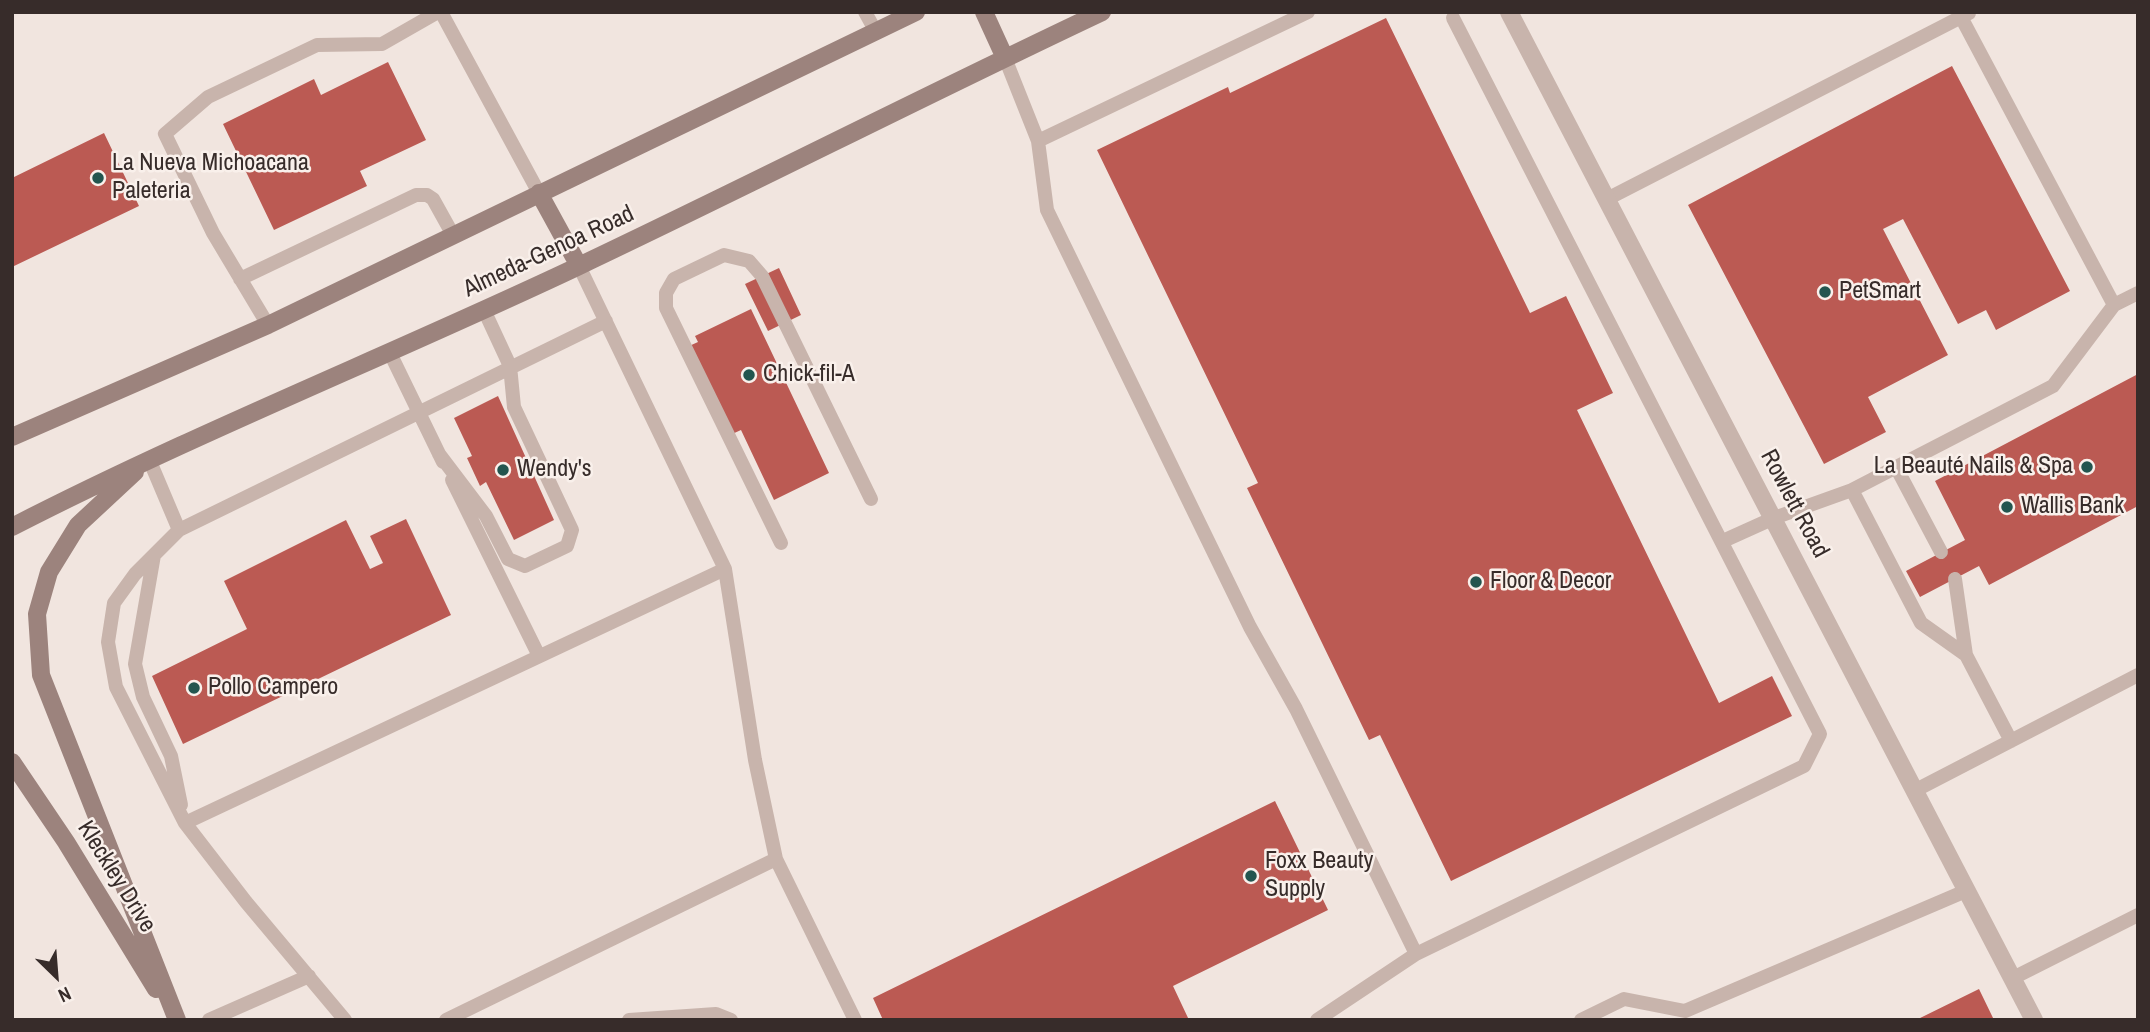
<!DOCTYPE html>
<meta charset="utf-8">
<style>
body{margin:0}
#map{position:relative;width:2150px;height:1032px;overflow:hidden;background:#f1e5df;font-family:"Archivo Narrow",sans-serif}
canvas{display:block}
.frame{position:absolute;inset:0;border:14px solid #372c2a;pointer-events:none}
.north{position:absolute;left:21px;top:941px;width:70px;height:70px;-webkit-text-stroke:5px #f9f0eb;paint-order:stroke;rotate:155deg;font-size:19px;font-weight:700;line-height:28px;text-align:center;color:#372c2a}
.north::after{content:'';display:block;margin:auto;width:24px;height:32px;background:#372c2a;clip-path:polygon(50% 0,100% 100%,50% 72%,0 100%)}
</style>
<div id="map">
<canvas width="2150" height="1032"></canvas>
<div class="frame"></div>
<div class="north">N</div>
</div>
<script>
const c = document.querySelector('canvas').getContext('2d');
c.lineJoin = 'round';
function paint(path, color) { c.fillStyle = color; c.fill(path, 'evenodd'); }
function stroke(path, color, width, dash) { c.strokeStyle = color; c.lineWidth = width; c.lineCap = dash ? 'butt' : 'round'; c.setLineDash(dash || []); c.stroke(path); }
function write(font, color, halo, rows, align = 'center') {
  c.font = font + ' "Archivo Narrow",sans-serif'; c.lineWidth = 5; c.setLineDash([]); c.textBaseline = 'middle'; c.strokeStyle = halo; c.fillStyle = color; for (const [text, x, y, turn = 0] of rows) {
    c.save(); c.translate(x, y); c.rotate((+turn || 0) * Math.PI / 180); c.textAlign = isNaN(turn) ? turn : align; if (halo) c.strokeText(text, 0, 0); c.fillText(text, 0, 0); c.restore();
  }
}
paint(new Path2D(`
 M1386,18L1530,313L1566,296L1613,393L1577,410L1719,703L1772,676L1792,716L1451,881L1380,735L1369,740L1247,488L1258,483L1097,150L1228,87L1230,93Z
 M388,62L426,140L360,171L367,186L274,230L223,124L314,79L321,95Z
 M1952,66L2070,291L1996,330L1986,310L1958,324L1903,219L1883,229L1948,355L1868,397L1886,432L1824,464L1688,205Z
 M104,133L139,206L12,267V178Z
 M779,268L801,315L768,331L745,284Z
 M751,309L829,473L774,500L741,430L730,435L687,347L698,342L695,336Z
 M2138,374V506L1989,585L1979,566L1920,597L1906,571L1965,540L1935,481Z
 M498,396L554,520L514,540L486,482L480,486L467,458L472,456L454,418Z
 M406,519L451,615L183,744L152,676L247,629L224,581L346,520L370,569L383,563L370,536Z
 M1275,801L1328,910L1173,986L1189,1020H883L873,998Z
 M1979,989L1994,1020H1916Z`), '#bb5a53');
stroke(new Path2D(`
 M441,12L539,193
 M865,12L876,32
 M1005,58L1038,141L1047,210L1250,627L1296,709L1416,954
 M1038,141L1308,12
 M1607,199L1969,13
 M240,279L416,195H427L433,199L453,235
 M2114,305L2138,293
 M268,325L213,233L165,134L208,97L317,45L382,44L438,12
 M390,353L443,462
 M439,454L486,516L508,559L525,566L567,546L572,530L514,407L510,366L484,310
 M149,459L179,530L135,574L114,603L108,642L116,687L185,823
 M1896,467L1941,552
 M452,480L539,656
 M1852,490L1921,623L1966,655
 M179,530L606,321
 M1723,541L1774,518L1852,490L2053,386L2114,305L1961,17
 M781,543L666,308V293L674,279L724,255L749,261L762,276L871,499
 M154,555L135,664L143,697L171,756L181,805
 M1955,579L1966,655L2011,741
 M1916,790L2138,675
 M776,859L855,1020
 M2013,978L2138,915
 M209,1020L309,976
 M345,1020L246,902L185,823L725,569
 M446,1020L776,859L755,760L725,569L579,266
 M629,1020L716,1014L731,1020
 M1317,1020L1416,954L1804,766L1820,734L1453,18
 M1581,1020L1624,999L1685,1011L1968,890`), '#c8b4ac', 14);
stroke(new Path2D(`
 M1509,12L2034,1020`), '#c8b4ac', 18);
stroke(new Path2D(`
 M984,12L1005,58
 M539,193L579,266
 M12,437L268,325L916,12
 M135,472L78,525L49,572L37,614L41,675L177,1020
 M12,527C197,432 391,355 579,266C754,183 926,95 1102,12
 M12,762L66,842L156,989`), '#9c837d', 18);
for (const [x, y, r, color] of [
 [98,178,7,"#23554f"],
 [1825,292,7,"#23554f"],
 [749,375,7,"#23554f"],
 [2087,467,7,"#23554f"],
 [503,470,7,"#23554f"],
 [2007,507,7,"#23554f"],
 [1476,582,7,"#23554f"],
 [194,688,7,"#23554f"],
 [1251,876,7,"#23554f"]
]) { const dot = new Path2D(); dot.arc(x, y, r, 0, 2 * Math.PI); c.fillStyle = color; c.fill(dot); stroke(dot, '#f9f0eb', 2.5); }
write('24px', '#372c2a', '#f9f0eb', [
 ["La Nueva Michoacana",112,164],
 ["Paleteria",112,192],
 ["PetSmart",1839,292],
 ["Chick-fil-A",763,375],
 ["La Beauté Nails & Spa",2073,467,"right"],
 ["Wendy's",517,470],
 ["Wallis Bank",2021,507],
 ["Floor & Decor",1490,582],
 ["Pollo Campero",208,688],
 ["Foxx Beauty",1265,862],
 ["Supply",1265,890]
], 'left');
write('24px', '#372c2a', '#f9f0eb', [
 ["Almeda-Genoa Road",549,252,-25],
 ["Rowlett Road",1794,504,62],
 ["Kleckley Drive",116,877,58]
]);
</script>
